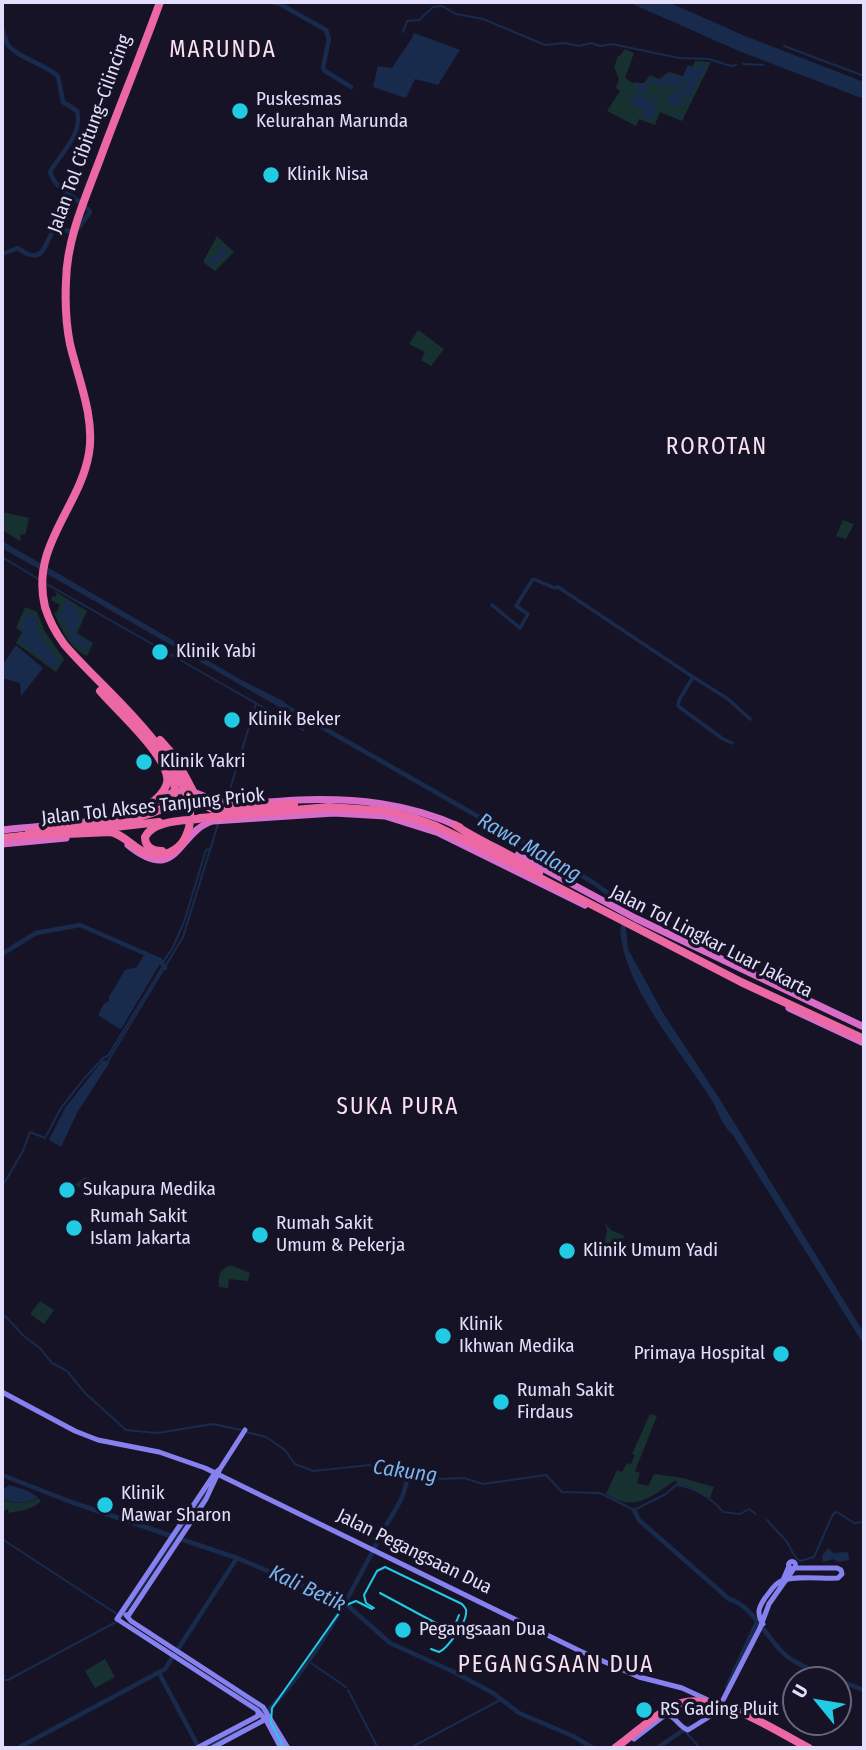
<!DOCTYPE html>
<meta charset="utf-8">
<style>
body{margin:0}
#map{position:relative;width:866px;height:1750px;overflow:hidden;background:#171327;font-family:"Fira Sans Condensed",sans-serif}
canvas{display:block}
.frame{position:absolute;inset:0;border:4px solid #e2defb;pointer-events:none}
.north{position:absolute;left:782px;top:1666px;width:70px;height:70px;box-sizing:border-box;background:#171327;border:2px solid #68647c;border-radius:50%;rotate:300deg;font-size:19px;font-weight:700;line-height:28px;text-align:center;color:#e2defb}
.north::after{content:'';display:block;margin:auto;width:24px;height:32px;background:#21cbe4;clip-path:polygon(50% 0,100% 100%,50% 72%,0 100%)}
</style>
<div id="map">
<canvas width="866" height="1750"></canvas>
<div class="frame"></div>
<div class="north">U</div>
</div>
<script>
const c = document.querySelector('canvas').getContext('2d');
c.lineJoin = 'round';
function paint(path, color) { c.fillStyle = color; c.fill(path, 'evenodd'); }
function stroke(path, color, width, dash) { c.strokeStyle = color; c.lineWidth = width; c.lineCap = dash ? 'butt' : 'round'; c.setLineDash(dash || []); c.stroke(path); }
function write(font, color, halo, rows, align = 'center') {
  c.font = font + ' "Fira Sans Condensed",sans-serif'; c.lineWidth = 7; c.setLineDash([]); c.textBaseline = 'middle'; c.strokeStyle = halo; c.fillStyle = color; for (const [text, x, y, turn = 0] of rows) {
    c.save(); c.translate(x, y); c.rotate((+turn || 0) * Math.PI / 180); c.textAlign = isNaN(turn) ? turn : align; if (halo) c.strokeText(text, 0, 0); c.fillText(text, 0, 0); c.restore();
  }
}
paint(new Path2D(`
 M625,49L634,53L625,78L633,83H644L650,75L659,79L669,72L683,76L688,65L692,67L695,61L711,62L682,121L660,112L655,125L639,119L636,126L607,111L620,91L616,88L619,79L614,67L618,56H620Z
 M217,236L234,252L215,271L203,262Z
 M418,330L444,349L431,366L421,360L425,352L409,344Z
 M2,512L29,518L25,535L21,534L20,541L2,530Z
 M843,520L854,524L846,539L836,536Z
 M53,590L87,611L77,633L93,643L87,656C70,649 61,629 54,612H57L60,605L51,600L53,596L55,597L57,594Z
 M25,607L37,612L45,632L64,659L56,672L16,643L22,632L16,628Z
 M85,1177L99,1183L91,1193L75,1185Z
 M605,1223L611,1230L625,1236L620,1242L622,1247L604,1246L607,1230Z
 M230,1265L250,1273L248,1281L229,1279L228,1288L219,1287C218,1276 219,1270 230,1265Z
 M40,1301L54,1310L44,1324L30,1314Z
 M650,1414L657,1416L635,1471L640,1473L637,1483L648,1486L654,1474L683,1478L714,1487L710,1498L687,1486L677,1485L676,1480C652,1496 635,1513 606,1494L617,1470L622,1472L627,1463L631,1464L635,1455L632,1454Z
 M38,1498L41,1501C34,1509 20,1511 9,1513L8,1509L2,1512V1500C13,1503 27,1505 38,1498Z
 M105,1659L115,1677L95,1688L85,1671Z`), '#173130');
paint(new Path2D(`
 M628,2H668L745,36L864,82V99L739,51Z
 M414,33L460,50L438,85L415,79L406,98L373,87L378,66L392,68C399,56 409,45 414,33Z
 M688,66L692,68L705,66V69L680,116L668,112L666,109L678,114L682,112L688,99L683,93H680L683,102L678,107L671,105L668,100C671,89 680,88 688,88L685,78L683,85L672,87L668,85V77L666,81L667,88L648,82L645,90L654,97L659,98L657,101L634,87L635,82L644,84L649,77L660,80L669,73L672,74L670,76L675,75L683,77Z
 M637,92L658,106L653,120L641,116L644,111L630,103Z
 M222,246L229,252L212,266L208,260L217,254Z
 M2,541L245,682L285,702L281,708L244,687L2,548Z
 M66,600C82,610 82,617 75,634L89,643L87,651L71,640L67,625L58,617Z
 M28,613L36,615C36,628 41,637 49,648C53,655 57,655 59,663L56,667L52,666L21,643L24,631L20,625Z
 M16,645L43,668L21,696L20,683L2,678V666Z
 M620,929L626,930L628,949L663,1013L719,1098L864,1333V1345L733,1135C722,1126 718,1111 711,1099C680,1049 624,988 620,929Z
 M144,955L160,962V964L121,1029L118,1028L98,1015L104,1004L109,1001V997L125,970L137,967Z
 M103,1060L110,1062L78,1111L61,1147L49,1140L65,1108Z
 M9,1485L26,1490L38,1497C28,1505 14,1503 2,1499L3,1490Z
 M828,1548L833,1553L848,1552L849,1560L838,1562L833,1559L823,1562L822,1556Z`), '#182b4c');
stroke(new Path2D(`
 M403,32L407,21L419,20L433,7L442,6L456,14L483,19L545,45L564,43L579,46L591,43L600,46L612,44L679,58L709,59L731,66L736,65
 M784,46L864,76
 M743,64L763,65
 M2,557L40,580
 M45,583L303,730
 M227,799L256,704
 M163,962L172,949L184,922L206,850L209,849
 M108,1061L183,937L218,824
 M2,1187L23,1151L30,1132L45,1138L61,1108L82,1081L103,1058L108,1056L163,966
 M2,1313L25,1337L40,1348L52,1363L67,1371L85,1393L126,1430L157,1433L213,1424L241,1430
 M246,1432L266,1437L285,1450L295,1464L313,1471L370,1465L394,1471L425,1472L439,1479L464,1478L483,1484L546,1475L562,1492L600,1493L634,1510L666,1494L676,1485C694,1487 712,1498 723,1512L740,1514L749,1509L756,1514
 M767,1520C773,1527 781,1535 787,1542C792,1550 792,1555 800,1561L814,1557L833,1514L837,1512L854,1523L864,1522
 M2,1539L117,1614
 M121,1619L209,1487
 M307,1661L309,1662
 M311,1663L346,1687
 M2,1673L4,1676L2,1680H8L116,1622
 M233,1690L262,1711
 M348,1690L378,1748
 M684,1730L700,1748
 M410,1748L502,1699`), '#182b4c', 2);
stroke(new Path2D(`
 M492,605L520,628L528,614L516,606L533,579L555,588L558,587L693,677L679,700L678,706L723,739L732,743
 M693,677L728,699L750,719`), '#182b4c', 3.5);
stroke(new Path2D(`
 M272,2L280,4L326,30L329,39L323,67L325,71L351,87
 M2,28C4,34 5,40 8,45C17,57 44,64 58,76L63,102L77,111C83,135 60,154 50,172C57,194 83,199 90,212L78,229L69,231L54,229C48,237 44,262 28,254C24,253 21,250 18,248L2,254
 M278,702L591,881C618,900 622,902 624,936
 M2,954L36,933L80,925L160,960L165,968
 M2,1475L71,1502L237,1558L346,1604L390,1643L454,1672L493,1693L519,1713L573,1736L593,1748
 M634,1510L639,1520L729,1599C756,1606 768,1646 794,1661C815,1674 841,1681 864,1690
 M159,1673L197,1744
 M727,1687L757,1622
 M266,1713C315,1662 351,1594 383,1531C395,1508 405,1501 408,1472
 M18,1748L165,1669L237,1558
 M203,1748L241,1728
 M657,1748L688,1727`), '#182b4c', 4.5);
stroke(new Path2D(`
 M2,1392L75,1431L98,1440L159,1452L205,1468L580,1651L639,1677L682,1688L708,1700
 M220,1469L215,1473L117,1619L257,1710L266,1720L281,1748
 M788.5 1565a3.5 3.5 0 1 1 7 0a3.5 3.5 0 1 1-7 0Z
 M783,1580L789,1566
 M126,1615L131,1621L263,1707L288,1748
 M128,1616L206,1499L220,1469L245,1430
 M634,1739L665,1715C676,1715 678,1727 688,1730L712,1715L722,1702L760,1628L769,1604L783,1584C787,1579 791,1574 794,1568H837L841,1570L842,1574L838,1578C823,1579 794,1575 781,1581C774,1584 770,1592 765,1598C759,1607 756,1613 763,1624
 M197,1748L258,1716V1712
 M212,1748L268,1718`), '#8681ef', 5);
stroke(new Path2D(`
 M159,800C189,778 200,801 229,803C252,804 276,801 298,800C355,798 408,803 460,827
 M2,830C38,826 117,823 146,808
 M2,844L66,838
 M128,845C179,886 177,831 213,821L334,813L385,816L439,833L585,905
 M518,855L635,918L864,1027
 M789,1008L864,1043`), '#d86dc9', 7);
stroke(new Path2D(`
 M100,691C115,709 172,759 167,783C164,795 150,804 141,811
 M160,740L175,757L193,791
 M187,788L197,801L212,809L294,804
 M200,818L329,807L387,811L414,818L436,826L494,854L741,982L864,1039
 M106,822C135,817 193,815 169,769
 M455,825C482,843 512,854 539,873
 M106,828L159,822
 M29,832L110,824
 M20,836L111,832C128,836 138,855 157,855C169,855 181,848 186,836C214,777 98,686 64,644C56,633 49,620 45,607C30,545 80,508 89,453C95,417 78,378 70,344C66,324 65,302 66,281C67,238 85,199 100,159C119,107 141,55 160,2
 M2,838L23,836
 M162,851C152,851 145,847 145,837C154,819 188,821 205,818
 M615,1748C634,1735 652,1716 673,1706C714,1687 773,1730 809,1748`), '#ec68a4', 8);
stroke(new Path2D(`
 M380,1593L445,1628L455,1625L459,1615
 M374,1608L366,1603L364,1595L377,1571L385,1567L462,1604C465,1608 467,1609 466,1614C465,1624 447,1649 439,1652L431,1649
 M284,1748L271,1723L272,1708L344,1606L356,1601L372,1609`), '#21cbe4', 2);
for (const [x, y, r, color] of [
 [240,111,9,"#21cbe4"],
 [271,175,9,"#21cbe4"],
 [160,652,9,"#21cbe4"],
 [232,720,9,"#21cbe4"],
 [144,762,9,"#21cbe4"],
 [67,1190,9,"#21cbe4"],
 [74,1228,9,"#21cbe4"],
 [260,1235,9,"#21cbe4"],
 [567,1251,9,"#21cbe4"],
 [443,1336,9,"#21cbe4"],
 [781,1354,9,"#21cbe4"],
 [501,1402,9,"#21cbe4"],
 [105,1505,9,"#21cbe4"],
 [403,1630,9,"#21cbe4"],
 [644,1710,9,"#21cbe4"]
]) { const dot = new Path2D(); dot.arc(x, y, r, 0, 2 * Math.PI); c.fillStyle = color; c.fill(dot); stroke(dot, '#171327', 2.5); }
write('19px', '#e2defb', '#171327', [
 ["Puskesmas",256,100],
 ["Kelurahan Marunda",256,122],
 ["Klinik Nisa",287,175],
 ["Klinik Yabi",176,652],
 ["Klinik Beker",248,720],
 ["Klinik Yakri",160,762],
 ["Sukapura Medika",83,1190],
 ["Rumah Sakit",90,1217],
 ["Islam Jakarta",90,1239],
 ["Rumah Sakit",276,1224],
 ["Umum & Pekerja",276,1246],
 ["Klinik Umum Yadi",583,1251],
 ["Klinik",459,1325],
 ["Ikhwan Medika",459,1347],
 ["Primaya Hospital",765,1354,"right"],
 ["Rumah Sakit",517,1391],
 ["Firdaus",517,1413],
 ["Klinik",121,1494],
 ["Mawar Sharon",121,1516],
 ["Pegangsaan Dua",419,1630],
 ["RS Gading Pluit",660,1710]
], 'left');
write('19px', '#e2defb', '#171327', [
 ["Jalan Tol Cibitung–Cilincing",90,134,-70],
 ["Jalan Tol Akses Tanjung Priok",153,807,-6],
 ["Jalan Tol Lingkar Luar Jakarta",711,942,27],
 ["Jalan Pegangsaan Dua",414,1552,26]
]);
write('italic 21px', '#79b5ee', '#171327', [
 ["Rawa Malang",529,848,30],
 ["Cakung",405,1472,8],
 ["Kali Betik",307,1589,25]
]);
c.letterSpacing = '2px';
write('23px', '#fbe0f0', '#171327', [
 ["MARUNDA",223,51],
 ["ROROTAN",717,448],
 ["SUKA PURA",398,1108],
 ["PEGANGSAAN DUA",556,1666]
]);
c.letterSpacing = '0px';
</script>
